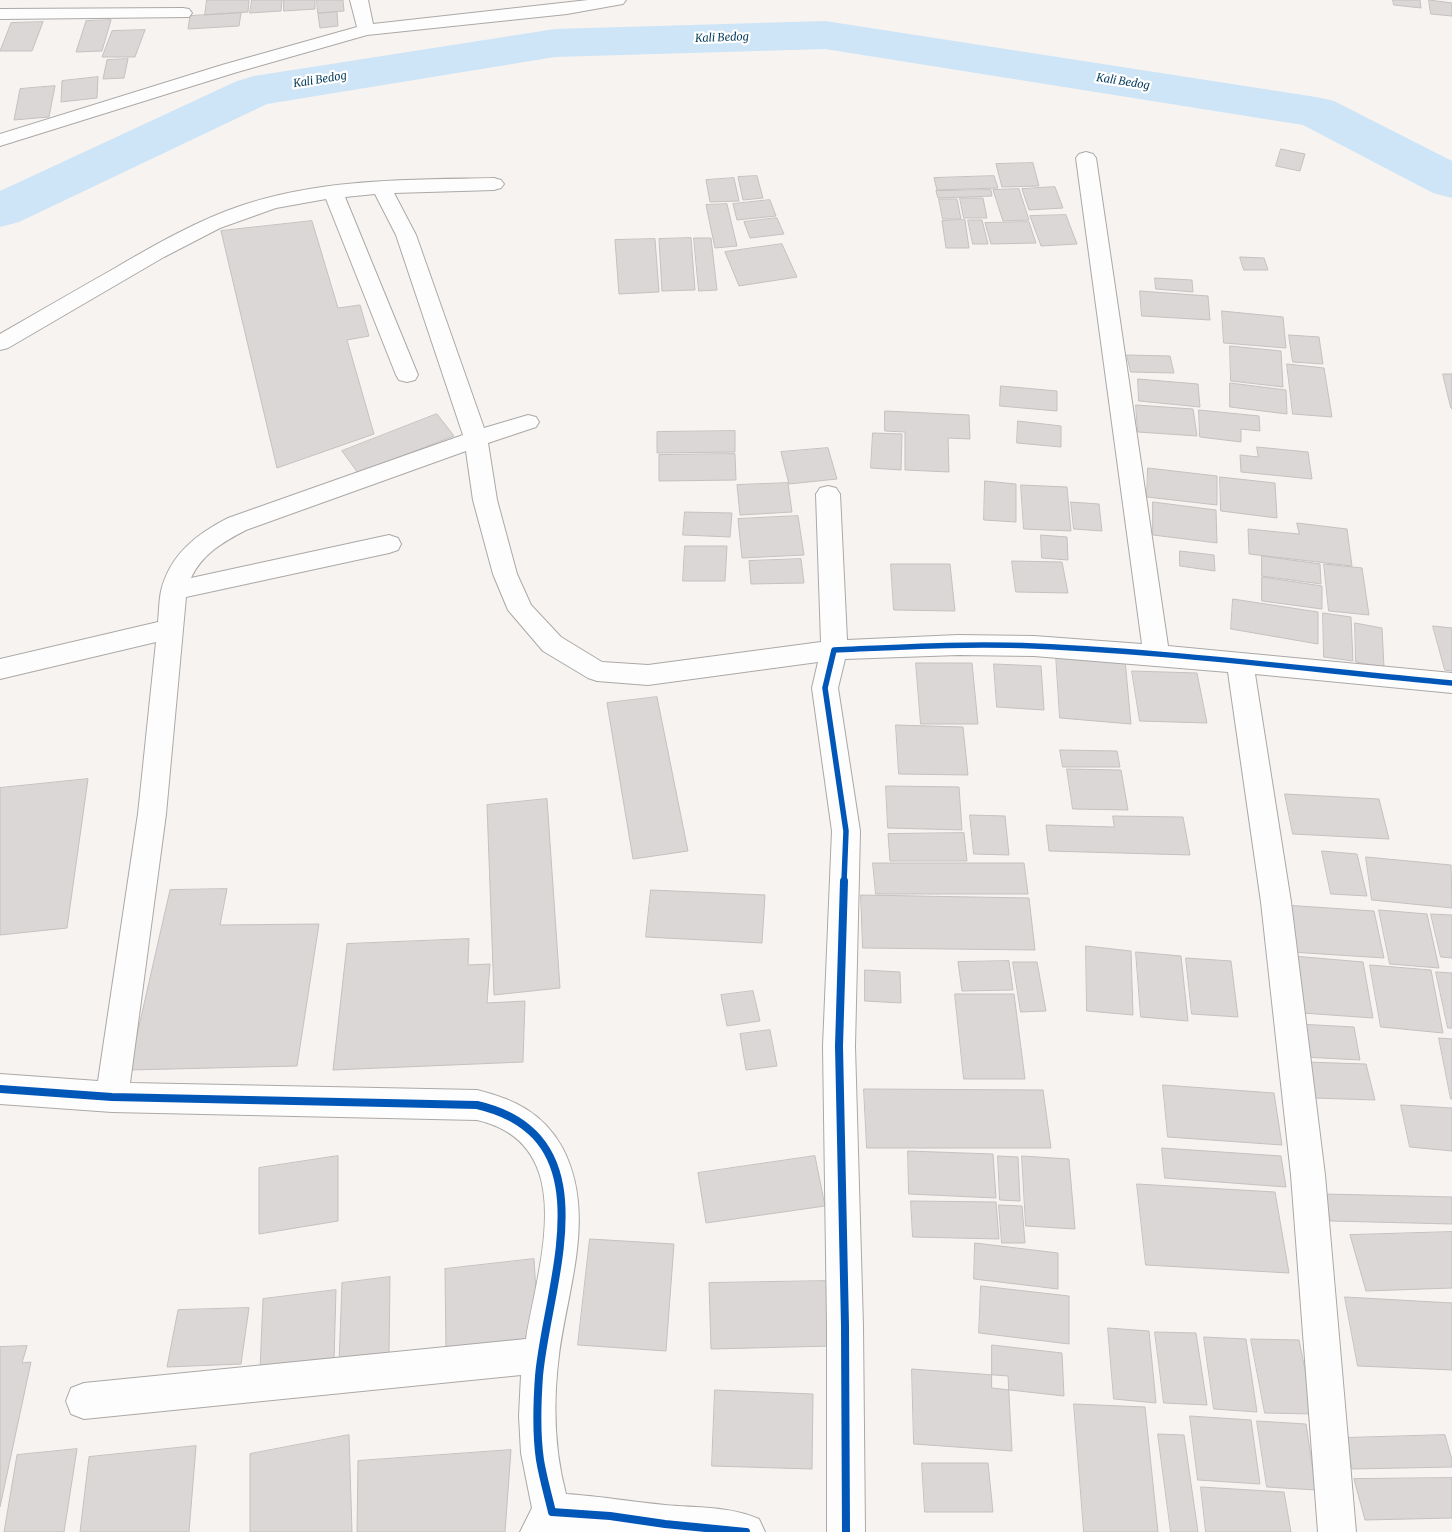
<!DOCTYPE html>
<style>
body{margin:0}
canvas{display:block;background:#f6f3f0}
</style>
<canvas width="1452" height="1532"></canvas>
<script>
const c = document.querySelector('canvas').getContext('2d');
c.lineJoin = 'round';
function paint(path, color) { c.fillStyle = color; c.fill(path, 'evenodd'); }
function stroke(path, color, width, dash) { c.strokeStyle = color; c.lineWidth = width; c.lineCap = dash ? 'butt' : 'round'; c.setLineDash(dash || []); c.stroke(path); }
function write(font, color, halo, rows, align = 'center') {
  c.font = font + ' Merriweather,serif'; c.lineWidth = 4.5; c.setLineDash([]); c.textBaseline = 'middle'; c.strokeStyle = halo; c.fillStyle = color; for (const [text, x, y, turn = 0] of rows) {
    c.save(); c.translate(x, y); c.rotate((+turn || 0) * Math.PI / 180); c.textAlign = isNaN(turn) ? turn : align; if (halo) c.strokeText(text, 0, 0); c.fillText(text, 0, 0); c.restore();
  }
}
paint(new Path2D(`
 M825,21L1316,97L1334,101L1452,161V198L1433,193L1303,125L825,49L555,57L267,104L19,222L0,227V191L237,81L254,76L555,29Z`), '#cee5f7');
const building = new Path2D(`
 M207,0H249L248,12L205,15Z
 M252,0H282L281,11L250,13Z
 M284,0H315V9L284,11Z
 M317,0H343L344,11L318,13Z
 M1393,0H1420L1421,8L1394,5Z
 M1429,0L1452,3V16L1431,14Z
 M337,12L338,26L320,28L318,14Z
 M241,13L239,26L188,29L190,16Z
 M111,20L102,51L76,52L86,21Z
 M43,22L32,51H0L11,23Z
 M145,30L135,57H102L112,31Z
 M128,59L124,78L103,79L107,60Z
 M98,77L97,98L61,102L62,81Z
 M55,86L49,117L14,120L20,89Z
 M1281,149L1305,154L1300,171L1276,166Z
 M1033,163L1039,186L1002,187L996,164Z
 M757,176L763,198L743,200L738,177Z
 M994,176L998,188L937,190L934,178Z
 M734,178L739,201L710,202L706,180Z
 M1055,187L1063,208L1029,210L1022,189Z
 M1019,189L1029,220L1003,221L993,190Z
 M991,190L992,196L938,198L936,191Z
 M960,198H983L987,218H964Z
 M939,199H957L961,219H943Z
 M770,200L776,216L737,220L733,204Z
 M727,204L737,246L715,248L706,205Z
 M1066,215L1077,244L1041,246L1030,216Z
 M777,218L784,234L750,238L744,222Z
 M965,220L969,248H946L942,221Z
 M968,220H982L988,244H973Z
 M312,221L338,308L360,305L369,336L347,340L374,434L277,468L221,231Z
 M1029,222L1036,243L991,244L985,223Z
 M691,238L695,290L662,291L659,239Z
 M694,238H711L717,290L699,291Z
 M655,239L659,292L619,294L615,240Z
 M782,244L797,277L739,286L725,252Z
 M1240,257L1264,258L1268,270H1244Z
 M1155,278L1192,280L1193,292L1156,289Z
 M1140,291L1208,296L1210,320L1142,316Z
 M1222,311L1283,317L1286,348L1224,343Z
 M1289,335L1319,337L1323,364L1293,362Z
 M1230,346L1281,351L1283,387L1231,381Z
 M1127,355L1170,356L1174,373L1131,372Z
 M1287,364L1324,368L1332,417L1293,414Z
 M1443,374H1452V409L1451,408Z
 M1138,379L1198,384L1200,407L1139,401Z
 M1230,383L1286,390L1287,414L1230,407Z
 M1001,386L1057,391V411L1000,406Z
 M1136,405L1193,409L1197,436L1138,432Z
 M1199,410L1259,416L1260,431L1241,429V442L1200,437Z
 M885,411L969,415L970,439L948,438L949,472L905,470V432L885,431Z
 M437,414L454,436L358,473L342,451Z
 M1018,421L1061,426V447L1017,443Z
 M735,431V452L657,453V432Z
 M873,433L902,434L901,470L871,468Z
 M1257,447L1308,452L1312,479L1241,472L1240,455L1258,457Z
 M828,448L837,479L789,484L781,452Z
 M735,454L736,480L659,481V455Z
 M1148,468L1217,476V505L1147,497Z
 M1220,477L1275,483L1277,518L1221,511Z
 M985,481L1016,484V522L984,520Z
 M788,483L792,512L740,515L737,485Z
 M1021,485L1067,487L1071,531L1024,529Z
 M1071,502L1099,504L1102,531L1074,529Z
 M1153,502L1216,510L1217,543L1153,535Z
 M685,512L732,513L730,537L683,535Z
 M798,516L804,555L742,558L738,519Z
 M1297,523L1347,529L1352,566L1249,554L1248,529L1299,534Z
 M1041,535L1067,537L1068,560L1042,558Z
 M685,546H727L725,581H683Z
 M1180,551L1214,555L1215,571L1180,566Z
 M1262,556L1320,564L1321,584L1262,576Z
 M801,559L804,583L751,584L749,561Z
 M1012,561L1062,562L1068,593L1016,592Z
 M891,564H950L955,611L894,610Z
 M1324,564L1362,568L1369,615L1329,611Z
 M1262,577L1322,586V609L1262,601Z
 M1233,599L1318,612V644L1231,629Z
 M1323,613L1351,617L1353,661L1324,657Z
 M1355,623L1382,628L1384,667L1356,662Z
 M1433,626L1452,628V671L1445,670Z
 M1056,655L1125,660L1131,724L1060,718Z
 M916,663H972L978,724H921Z
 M994,664L1041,666L1044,710L997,707Z
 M1132,671L1197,673L1207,723L1140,721Z
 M657,697L688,851L633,859L607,703Z
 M896,725L963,727L968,775L899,774Z
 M1060,750L1117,751L1120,767H1063Z
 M1067,769L1121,770L1128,810L1073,809Z
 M88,779L67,928L0,935V788Z
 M886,786L959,787L962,830L888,828Z
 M1285,794L1379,799L1389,839L1293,834Z
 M547,799L560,988L494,995L487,805Z
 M970,815L1005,816L1009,855L974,854Z
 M1113,816L1183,817L1190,855L1049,851L1046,825L1114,827Z
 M964,833L967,861H890L888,834Z
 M1322,851L1357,854L1367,896L1331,894Z
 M1366,857L1451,865L1452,908L1372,900Z
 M873,863H1024L1028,894H876Z
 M227,889L220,925L319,924L297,1066L129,1070L170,890Z
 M651,890L765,895L762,943L646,937Z
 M861,895L1029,898L1035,950L863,948Z
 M1284,905L1374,911L1384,958L1291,952Z
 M1379,910L1427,914L1439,968L1390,964Z
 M1431,914L1452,915V958L1441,957Z
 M469,939L468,965L490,964L487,1003L525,1001L523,1062L333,1070L347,944Z
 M1086,946L1131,951L1133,1015L1087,1011Z
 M1136,952L1181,956L1188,1021L1141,1017Z
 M1293,956L1363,962L1373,1018L1302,1013Z
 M1186,958L1231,961L1238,1017L1192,1014Z
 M1009,961L1013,990L962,991L958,962Z
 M1013,962H1037L1046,1011L1021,1012Z
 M1370,965L1431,970L1443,1033L1381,1027Z
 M865,970L900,972L901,1003L865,1001Z
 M1436,972L1452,973V1028H1448Z
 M753,991L760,1021L727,1026L721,995Z
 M955,994H1014L1025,1079H964Z
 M1298,1024L1354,1027L1360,1060L1304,1057Z
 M770,1030L777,1066L746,1070L740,1034Z
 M1439,1038L1452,1039V1099H1451Z
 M1306,1062L1366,1064L1375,1100L1314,1098Z
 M1163,1085L1274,1093L1282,1145L1168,1137Z
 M864,1089L1043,1090L1051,1148H867Z
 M1401,1105L1452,1108V1151L1410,1147Z
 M1162,1148L1281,1156L1286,1187L1165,1178Z
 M908,1151L993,1154L996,1198L909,1194Z
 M338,1156V1221L259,1234V1168Z
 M815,1156L825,1206L706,1223L698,1173Z
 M998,1156L1018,1157L1020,1201L1000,1200Z
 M1022,1156L1069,1159L1075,1229L1026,1226Z
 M1137,1184L1275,1192L1289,1273L1146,1265Z
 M1325,1194L1452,1197V1224L1331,1221Z
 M911,1201L996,1202L999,1239L913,1237Z
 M999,1205L1022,1206L1025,1243H1002Z
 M1452,1232V1288L1366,1291L1350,1235Z
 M590,1239L674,1244L666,1351L578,1345Z
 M975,1243L1058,1253V1289L974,1279Z
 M534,1259L539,1341L446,1352L445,1269Z
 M390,1277L389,1357L339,1364L342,1283Z
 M828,1281L832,1346L711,1349L709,1283Z
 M981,1286L1069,1296V1344L979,1333Z
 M336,1290L334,1361L260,1370L263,1299Z
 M1345,1297L1452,1303V1370L1358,1366Z
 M249,1308L241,1364L167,1367L178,1310Z
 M1108,1328L1149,1331L1156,1403L1114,1399Z
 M1155,1332L1196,1333L1207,1405L1164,1403Z
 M1204,1337L1246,1339L1257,1412L1214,1409Z
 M1251,1339L1299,1340L1314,1414L1265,1413Z
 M992,1345L1062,1353L1064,1396L992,1388Z
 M27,1346L22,1363L31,1362L0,1507V1347Z
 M912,1369L1008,1376L1012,1451L914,1444Z
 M715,1390L813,1394L812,1469L712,1466Z
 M1074,1404L1145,1407L1158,1532H1084Z
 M1190,1416L1251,1420L1260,1484L1198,1480Z
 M1257,1421L1306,1424L1316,1490L1267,1487Z
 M1158,1434L1184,1435L1198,1532H1171Z
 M349,1435L352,1532H250V1454Z
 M1445,1435L1452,1460V1467L1352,1469L1344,1438Z
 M196,1446L189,1532H80L89,1457Z
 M77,1449L64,1532H4L17,1455Z
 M511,1450L505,1532H357L358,1461Z
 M922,1463H988L993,1512H925Z
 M1452,1478V1518L1365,1520L1354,1479Z
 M1201,1487L1284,1492L1291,1532H1206Z`);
paint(building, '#dad7d6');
stroke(building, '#c4c2c1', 1);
const minor = new Path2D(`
 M350,0H368L373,24L588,0H626L623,4L617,5L567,14L367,35L234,73L0,146V134L222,65L357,27Z
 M183,8L189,9L192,13L189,17L0,19V9Z
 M1086,152L1093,154L1096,158L1168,646L1452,673V693L1255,674L1291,902L1325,1175L1356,1532H1318L1291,1175L1261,902L1228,672L1034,656L958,655L845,659L838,688L860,831L855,1046L863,1326L865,1532H827V1326L823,1046L832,831L812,688L818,662L648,685L597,681L588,678L543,651L508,610L493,574L473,500L466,451L246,530C223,542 202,554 191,578L389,535L398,538L401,544L398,550L389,553L186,597L166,814L130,1083L477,1090C514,1099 543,1113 562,1147C597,1213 568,1286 559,1355C553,1402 554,1449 566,1494C600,1496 632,1502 665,1505C697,1508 730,1506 759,1519L765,1532H520L532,1508L521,1453L519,1416L521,1375L84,1419L71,1414L66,1401L71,1388L84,1383L526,1339C538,1266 581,1144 477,1120L112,1112L0,1104V1074L98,1081L138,814L156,642L0,679V659L158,622C159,612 159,601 161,591C170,554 197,534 228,518L463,435L396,235L375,194L345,197L418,375L415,380L407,382L399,380L396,375L326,199L276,208L220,228L164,257L8,348L0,350V334C38,312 76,290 115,268C156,244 198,220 243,205C324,178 411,180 494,178L501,180L504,184L501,188L494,190L394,193L416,235L484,428L528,415L536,417L539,422L536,427L488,443L497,500L517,574L531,605L561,637L602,662L648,665L821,642L816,494L820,488L828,486L836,488L840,494L847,640L958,635L1034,636L1142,644L1076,158L1079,154Z`);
stroke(minor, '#aba9a7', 2);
paint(minor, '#fefdfd');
stroke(new Path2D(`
 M844,882L846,831L825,688L834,650C901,647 967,643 1034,646C1174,652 1313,670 1452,683`), '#0057b8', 5.5);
stroke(new Path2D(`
 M844,881L839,1046L845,1326L846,1532
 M0,1089L112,1097L477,1105C612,1136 547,1284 539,1376C537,1404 536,1433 540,1460C543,1478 548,1495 552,1512L610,1516L665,1524L746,1532`), '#0057b8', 8);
write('italic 11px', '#053c5c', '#fff', [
 ["Kali Bedog",722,38,-2],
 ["Kali Bedog",320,80,-9],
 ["Kali Bedog",1123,82,9]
]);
</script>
